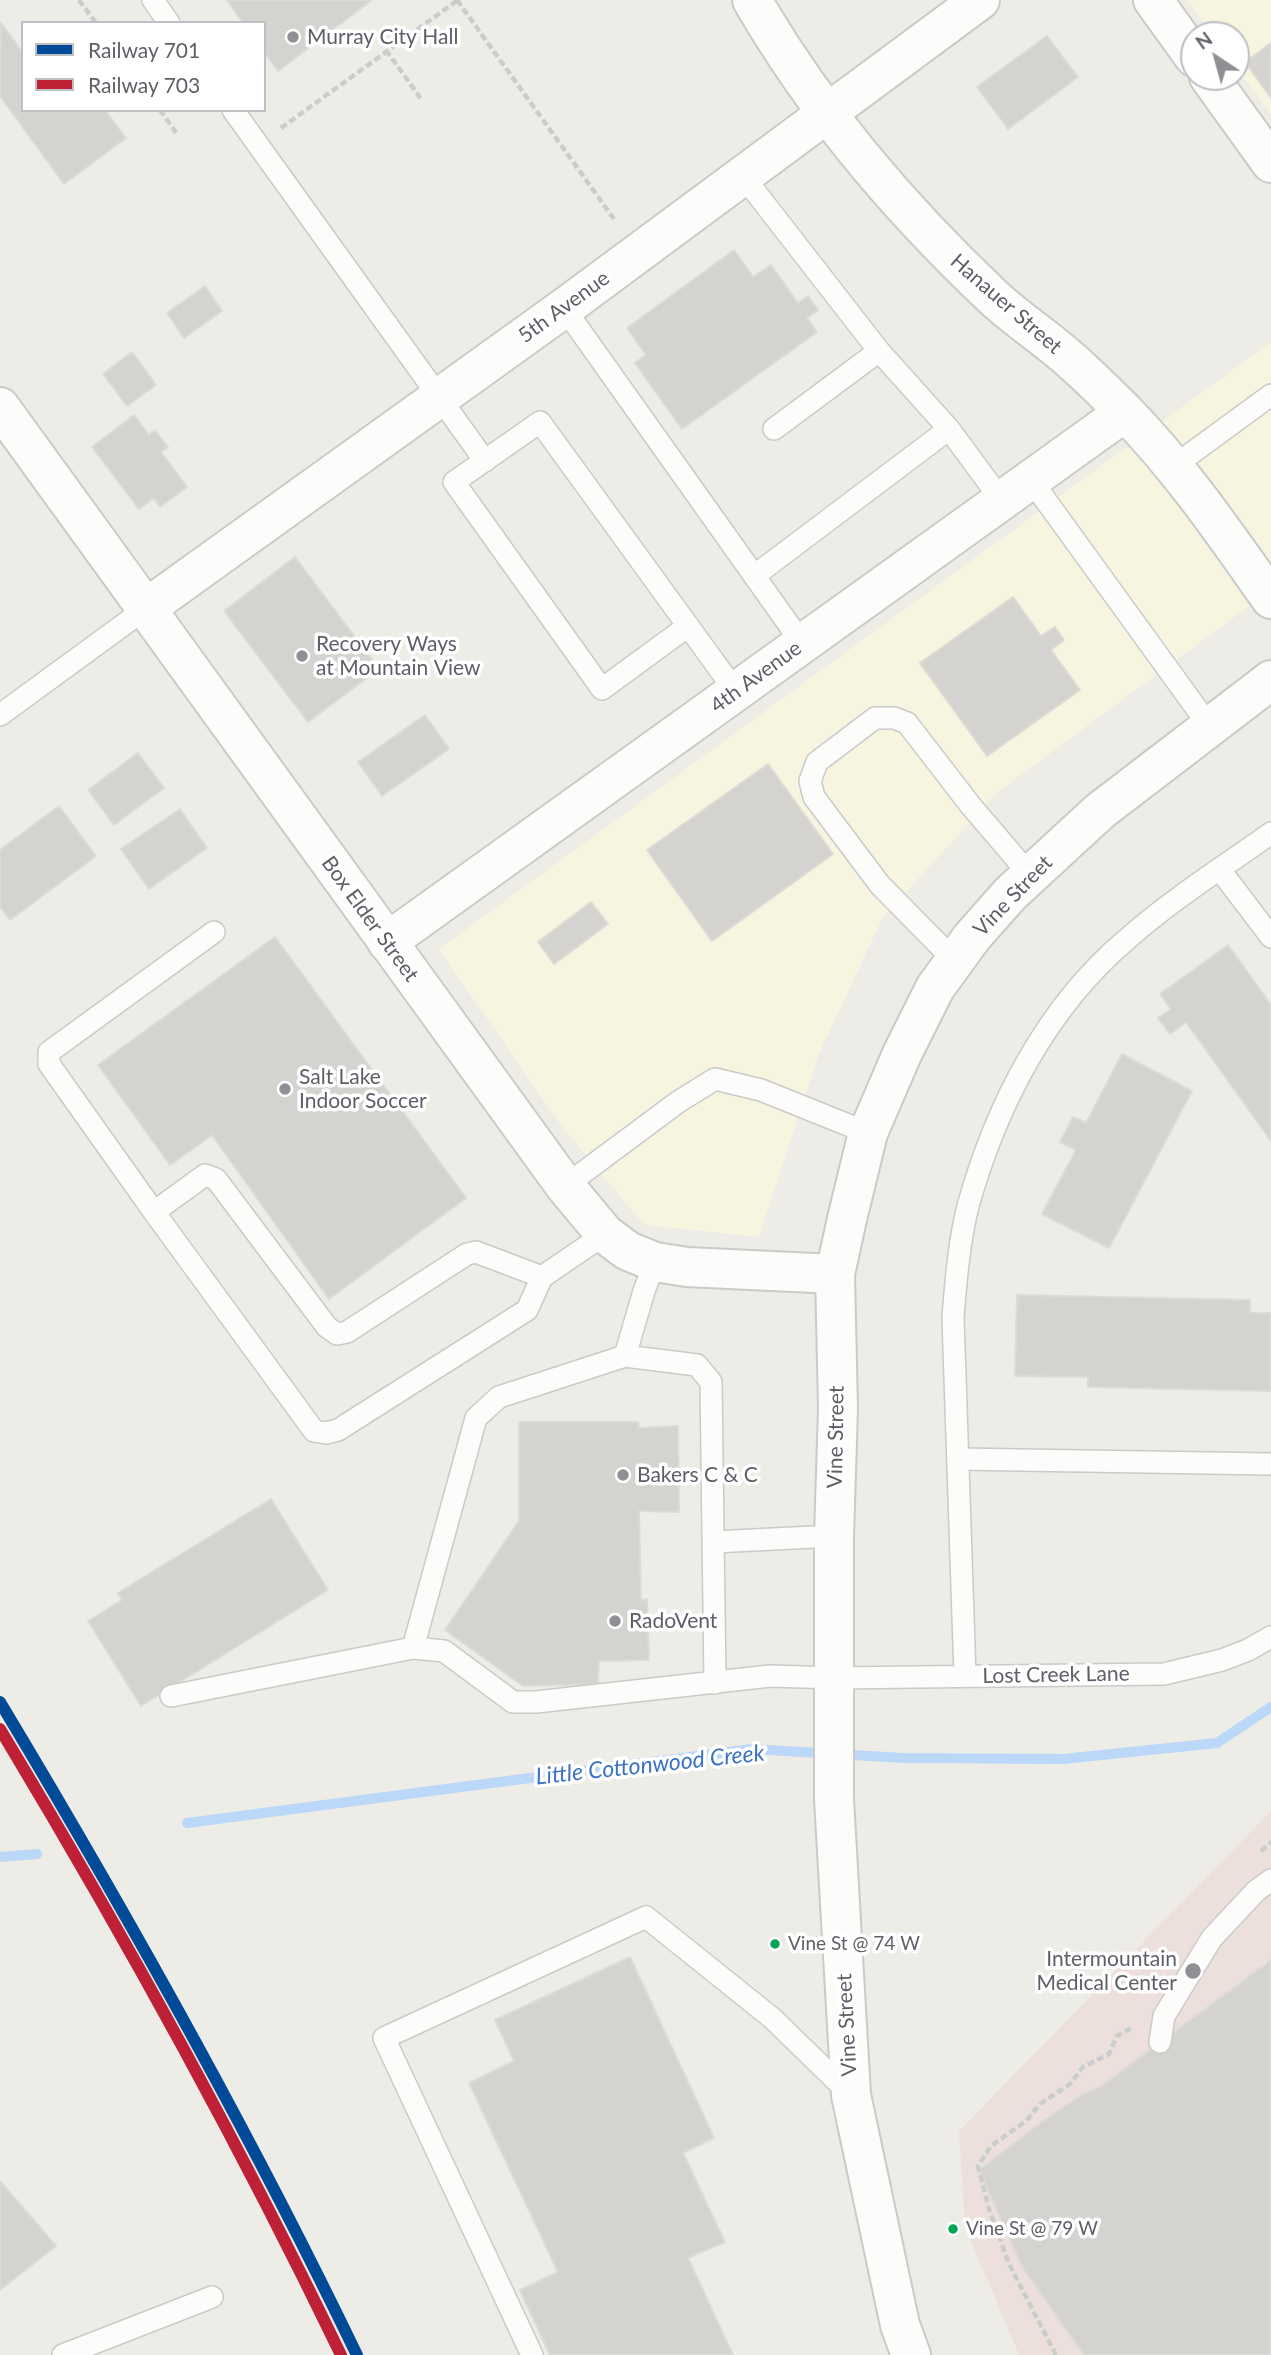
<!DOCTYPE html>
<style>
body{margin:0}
#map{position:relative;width:1271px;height:2355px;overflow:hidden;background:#edece7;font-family:Lato,sans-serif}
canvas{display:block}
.legend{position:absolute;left:21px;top:21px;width:245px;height:91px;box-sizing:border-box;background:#fff;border:2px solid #bebfc2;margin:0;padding:9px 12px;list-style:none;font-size:21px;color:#5c5f66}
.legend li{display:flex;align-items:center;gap:14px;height:35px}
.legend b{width:35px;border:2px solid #bebfc2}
.north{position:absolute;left:1180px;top:21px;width:70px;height:70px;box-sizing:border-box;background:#fff;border:2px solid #bebfc2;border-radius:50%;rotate:324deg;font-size:19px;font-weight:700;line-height:28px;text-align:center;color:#5c5f66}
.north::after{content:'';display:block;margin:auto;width:24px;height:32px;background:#8f9093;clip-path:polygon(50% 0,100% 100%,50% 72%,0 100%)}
</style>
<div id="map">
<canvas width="1271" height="2355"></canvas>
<ul class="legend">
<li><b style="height:9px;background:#004a97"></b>Railway 701</li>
<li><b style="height:9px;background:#be2036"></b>Railway 703</li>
</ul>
<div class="north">N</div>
</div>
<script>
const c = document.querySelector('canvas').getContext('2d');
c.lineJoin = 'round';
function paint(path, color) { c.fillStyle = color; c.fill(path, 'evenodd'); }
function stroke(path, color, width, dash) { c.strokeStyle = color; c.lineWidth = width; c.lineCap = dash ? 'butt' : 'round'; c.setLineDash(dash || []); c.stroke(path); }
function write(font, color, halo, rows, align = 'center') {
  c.font = font + ' Lato,sans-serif'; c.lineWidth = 7; c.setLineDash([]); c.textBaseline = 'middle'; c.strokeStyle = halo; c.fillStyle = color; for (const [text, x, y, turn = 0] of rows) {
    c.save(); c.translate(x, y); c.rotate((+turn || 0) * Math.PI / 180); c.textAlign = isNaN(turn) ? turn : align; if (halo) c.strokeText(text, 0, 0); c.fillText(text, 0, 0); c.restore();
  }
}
paint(new Path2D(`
 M1187,0H1271V114L1236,67V35H1213Z
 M1271,342V590L999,791L883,917L819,1054L759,1237L644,1225L560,1124L439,949Z`), '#f7f4e0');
paint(new Path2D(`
 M1271,1811V2355H1019L965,2227L959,2131Z`), '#ede0dc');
stroke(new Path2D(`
 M187,1823L751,1749L904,1758L1063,1759L1217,1743L1271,1707
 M0,1857L37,1854`), '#bbd8f8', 10);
const building = new Path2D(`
 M227,0H372L278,71L264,52V23H243Z
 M1,23L23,53V110H105L126,138L64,184L0,96Z
 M1047,36L1078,77L1008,129L977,87Z
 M1271,43V98L1245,62Z
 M734,250L753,277L771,265L798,303L808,296L818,310L807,318L817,332L682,429L635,363L646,355L627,328Z
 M205,286L222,311L184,338L167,313Z
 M132,352L156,385L127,406L103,374Z
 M134,415L149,435L155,430L168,447L161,452L187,487L160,507L154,498L139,509L92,447Z
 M295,557L379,669L308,722L224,611Z
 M1013,597L1041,636L1055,627L1064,640L1051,650L1080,690L987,756L920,663Z
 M425,715L449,749L382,796L358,762Z
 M138,753L164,788L114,825L88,790Z
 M768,764L833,854L712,941L647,850Z
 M59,806L96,856L10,920L0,907V850Z
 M180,809L207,848L149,889L121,849Z
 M591,902L608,924L554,964L538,942Z
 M275,937L466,1198L329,1299L212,1135L170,1165L98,1065Z
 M1228,945L1271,1005V1141L1186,1022L1170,1034L1158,1018L1171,1009L1160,994Z
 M1122,1054L1192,1091L1109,1248L1042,1214L1076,1150L1060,1142L1073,1117L1086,1123Z
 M1017,1295L1250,1300V1313H1271V1391L1088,1387V1377L1015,1376Z
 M519,1422H638L639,1428L678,1426L679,1512L639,1511L641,1600L647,1599L649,1660L599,1661L598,1684L523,1686L445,1630L519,1521Z
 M271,1499L328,1590L141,1706L88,1621L122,1600L118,1593Z
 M630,1957L714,2138L683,2153L725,2242L688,2258L733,2355H550L520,2290L558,2272L469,2083L514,2061L495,2020Z
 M1271,1960V2355H1084L1022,2267L979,2170L1043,2121L1081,2095L1100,2087Z
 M0,2181L56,2246L0,2290Z`);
paint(building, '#d4d3d0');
stroke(building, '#dcdbd6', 2);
const service = new Path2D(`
 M153,0L169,23
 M233,110L485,461
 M743,176L879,351
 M564,308L802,643
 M774,429L879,351L949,429
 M1174,466L1271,395
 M1031,480L1210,727
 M754,576L949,429L1002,501
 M688,626L602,689L454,482L540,422L736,692
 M0,715L145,609
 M1220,870L1271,937
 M955,961L880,885L814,797L810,781L817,762L875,718H894L907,723L971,806L1030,875
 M565,1186L678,1102L715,1079L761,1090L868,1133
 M154,1212L49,1064V1052L214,932
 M542,1277L476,1252L467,1254L347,1332L337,1334L327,1327L216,1179L205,1175L154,1212L314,1431L326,1433L338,1430L527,1310L542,1277L605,1234
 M625,1356L697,1365L711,1382L715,1683
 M958,1459L1271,1464
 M713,1542L834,1536
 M413,1648L476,1418L499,1397L625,1356L644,1291L655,1262
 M965,1676L953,1317C956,1280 959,1242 968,1206C996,1106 1046,1008 1126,940C1171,900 1222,868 1271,833
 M171,1696L413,1648L444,1651L513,1702H536L770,1676L835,1678L1164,1674L1222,1660L1248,1650L1271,1637
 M1160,2042L1164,2016L1212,1938L1256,1891L1271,1880
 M63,2355L212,2297
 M532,2355L384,2038L646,1917L772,2018L849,2093`);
const minor = new Path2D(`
 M752,0C816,111 899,208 992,296C1015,318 1042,335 1066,356C1086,373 1105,392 1124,411C1180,468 1225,534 1271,599
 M1153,0L1194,57
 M1209,77L1271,163
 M0,407L565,1186L605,1234L628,1251L655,1262L687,1267L835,1274
 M145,609L564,308L980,0
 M387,942L1125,412`);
const tertiary = new Path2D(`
 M911,2355L900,2325L851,2095L834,1799V1536L838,1409L835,1274L847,1219L868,1133L902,1054L935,988L972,937L1010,894L1100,811L1271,680`);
stroke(service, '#cacac9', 24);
stroke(minor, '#cacac9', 42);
stroke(tertiary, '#cacac9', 42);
stroke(new Path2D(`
 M79,0L96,23
 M457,0L614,219
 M386,50L421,99
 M160,110L177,134
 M281,128L458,0
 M1261,1851L1271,1842
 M1056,2355L1009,2264L989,2209L978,2166L991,2146L1026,2121L1040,2104L1070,2084L1083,2067L1109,2054L1117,2036L1133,2027`), '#c9cdcb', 4.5, [7, 3.5]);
stroke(service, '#fcfcfb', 21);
stroke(minor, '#fcfcfb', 38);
stroke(tertiary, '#fcfcfb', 38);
stroke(new Path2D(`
 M0,1702C128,1915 249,2131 357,2355`), '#004a97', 12);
stroke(new Path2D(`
 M0,1729C123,1933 238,2141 341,2355`), '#be2036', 12);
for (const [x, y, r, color] of [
 [293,37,7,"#8f9093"],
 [302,656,7,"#8f9093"],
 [285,1089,7,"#8f9093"],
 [623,1475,7,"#8f9093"],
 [615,1621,7,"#8f9093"],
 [775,1944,6,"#00a651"],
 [1193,1971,9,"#8f9093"],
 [953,2229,6,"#00a651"]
]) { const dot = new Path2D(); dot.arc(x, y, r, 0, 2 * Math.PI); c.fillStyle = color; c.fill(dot); stroke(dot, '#fff', 2.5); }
write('19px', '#5c5f66', '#fff', [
 ["Vine St @ 74 W",788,1944],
 ["Vine St @ 79 W",966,2229]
], 'left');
write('21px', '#5c5f66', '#fff', [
 ["Murray City Hall",307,37],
 ["Recovery Ways",316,644],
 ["at Mountain View",316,668],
 ["Salt Lake",299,1077],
 ["Indoor Soccer",299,1101],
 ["Bakers C & C",637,1475],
 ["RadoVent",629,1621],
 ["Intermountain",1177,1959,"right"],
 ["Medical Center",1177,1983,"right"]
], 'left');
write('21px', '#5c5f66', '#fff', [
 ["Hanauer Street",1006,304,41],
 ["5th Avenue",564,307,-36],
 ["4th Avenue",756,677,-36],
 ["Vine Street",1013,896,-46],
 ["Box Elder Street",370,919,54],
 ["Vine Street",836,1437,-89],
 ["Lost Creek Lane",1056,1675,-1],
 ["Vine Street",847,2025,-93]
]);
write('italic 23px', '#3c72c3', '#fff', [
 ["Little Cottonwood Creek",650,1765,-6]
]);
</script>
